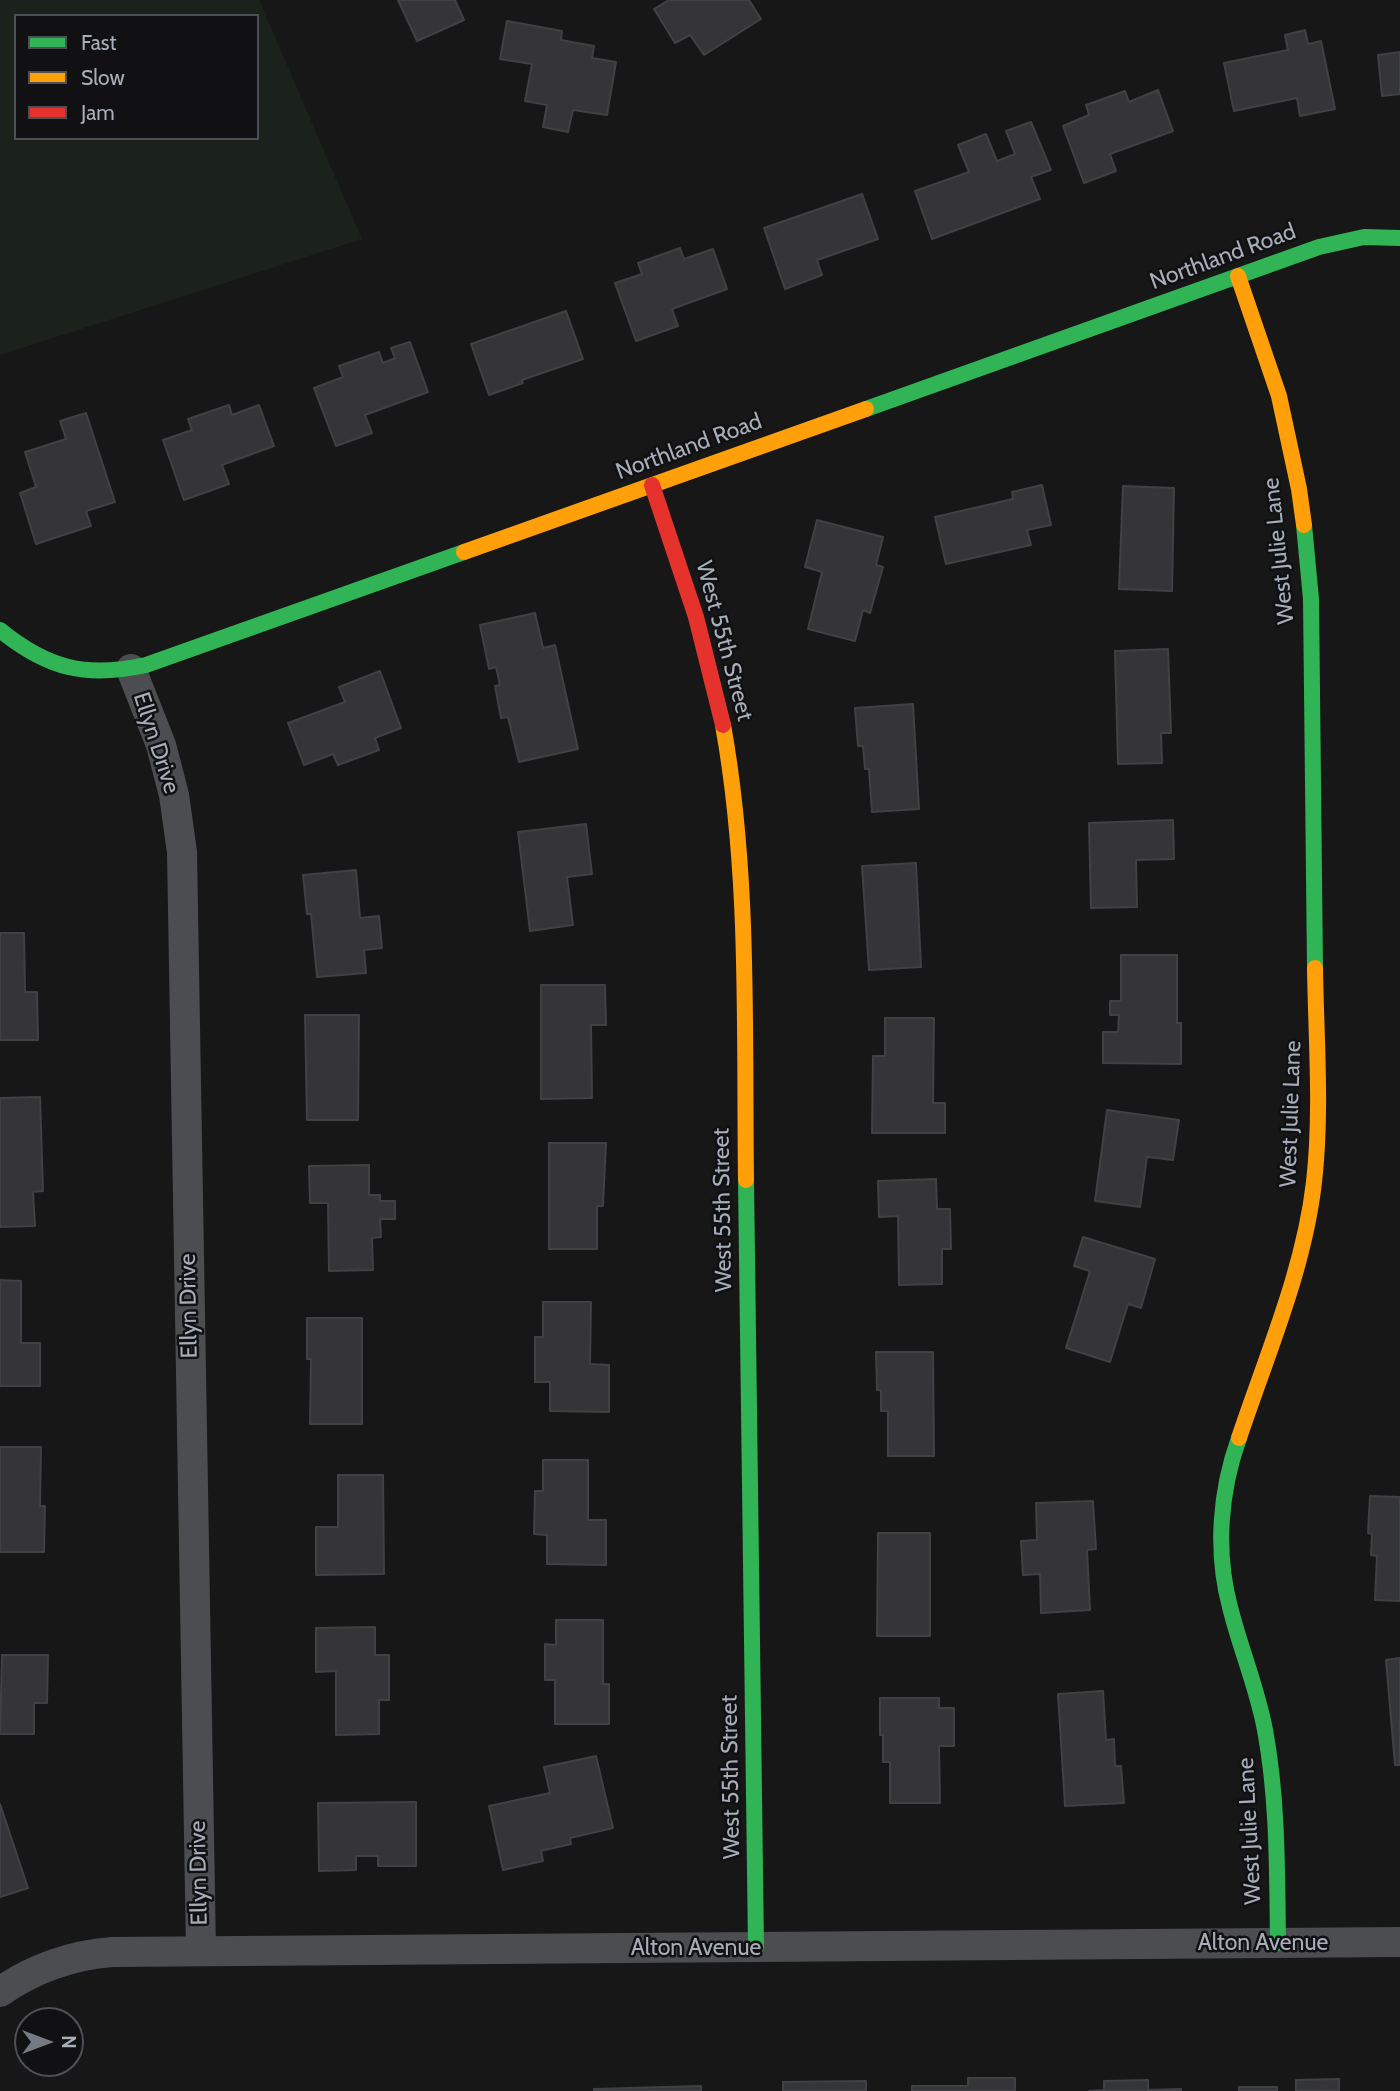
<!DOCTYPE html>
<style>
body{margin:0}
#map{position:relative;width:1400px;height:2091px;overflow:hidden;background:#171717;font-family:Cabin,sans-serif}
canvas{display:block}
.legend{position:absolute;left:14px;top:14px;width:245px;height:126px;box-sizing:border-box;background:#111113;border:2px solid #4d5056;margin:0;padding:9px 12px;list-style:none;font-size:21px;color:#a7aeba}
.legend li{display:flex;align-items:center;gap:14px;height:35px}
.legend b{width:35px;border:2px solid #4d5056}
.north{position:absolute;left:14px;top:2007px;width:70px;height:70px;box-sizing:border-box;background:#111113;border:2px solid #4d5056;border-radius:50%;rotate:90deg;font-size:19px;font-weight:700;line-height:28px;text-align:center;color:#a7aeba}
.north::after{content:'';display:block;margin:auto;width:24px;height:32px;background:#757981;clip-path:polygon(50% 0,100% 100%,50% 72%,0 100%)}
</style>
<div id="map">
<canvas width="1400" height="2091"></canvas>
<ul class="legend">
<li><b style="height:9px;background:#30b455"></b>Fast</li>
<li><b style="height:9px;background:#ff9f0a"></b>Slow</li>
<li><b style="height:9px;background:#e5322d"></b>Jam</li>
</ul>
<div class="north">N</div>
</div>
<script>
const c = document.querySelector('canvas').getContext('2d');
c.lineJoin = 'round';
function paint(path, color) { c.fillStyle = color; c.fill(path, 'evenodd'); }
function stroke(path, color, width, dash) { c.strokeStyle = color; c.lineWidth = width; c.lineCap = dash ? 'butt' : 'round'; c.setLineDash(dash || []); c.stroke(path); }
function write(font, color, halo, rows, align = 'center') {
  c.font = font + ' Cabin,sans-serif'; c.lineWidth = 5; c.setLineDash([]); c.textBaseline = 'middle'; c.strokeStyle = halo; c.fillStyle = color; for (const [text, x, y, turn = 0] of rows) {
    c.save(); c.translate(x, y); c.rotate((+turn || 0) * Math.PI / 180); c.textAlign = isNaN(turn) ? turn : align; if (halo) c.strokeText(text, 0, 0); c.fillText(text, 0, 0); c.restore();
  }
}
paint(new Path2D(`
 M0,0H259L362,239L0,355ZM16,16H257V138H16Z`), '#1a221b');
const building = new Path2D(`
 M398,0H455L464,20L417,41Z
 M669,0H749L761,19L704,55L690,35L675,43L654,9Z
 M507,21L562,31L561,40L594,46L592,58L616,62L607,115L573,110L568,132L543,127L547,105L525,101L532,64L500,59Z
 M1305,30L1308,44L1321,41L1335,109L1300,116L1297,98L1234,111L1224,63L1288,50L1285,35Z
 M1400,52V94L1382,96L1378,55Z
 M1158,90L1173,131L1110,154L1116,171L1084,183L1063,126L1089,115L1086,105L1125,91L1129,102Z
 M1031,122L1051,170L1031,177L1040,199L932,239L915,191L969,172L958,145L986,134L997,161L1015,154L1006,131Z
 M862,194L878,239L817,260L822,275L785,289L764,228Z
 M680,248L684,259L713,249L727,289L672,309L678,326L636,341L615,283L642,274L638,263Z
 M566,311L583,359L522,380L523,383L489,395L471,344Z
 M410,342L428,392L365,415L372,433L336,446L314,388L343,377L339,366L379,352L383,363L395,358L391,348Z
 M229,405L232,415L259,405L274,446L222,465L229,484L184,500L163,440L192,430L188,419Z
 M86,413L115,502L86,511L91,526L36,544L20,493L36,487L25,452L66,439L60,421Z
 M1042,485L1051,525L1027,530L1031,545L946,564L935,517L1013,499L1012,492Z
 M1123,486L1174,488L1172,591L1119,589Z
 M817,520L883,537L876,565L883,567L870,613L863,610L855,641L808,629L822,572L805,567Z
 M535,613L543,648L555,645L578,749L519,762L508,717L501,718L495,686L500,685L496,667L489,669L480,625Z
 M1168,649L1171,733H1161L1162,763L1118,764L1115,651Z
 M380,671L401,728L375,738L379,750L338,765L333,754L304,765L288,723L345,702L339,687Z
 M913,704L919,809L872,812L869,769H865L863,746H858L855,708Z
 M1173,820L1174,859L1136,860L1137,907L1091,908L1089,823Z
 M586,824L592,874L567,877L573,925L530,931L518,832Z
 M916,863L921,967L869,970L862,866Z
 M356,870L360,918L379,916L382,948L364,950L366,973L317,977L311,914H307L303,875Z
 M0,933H24L25,992H37L38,1040H0Z
 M1121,955H1177V1023H1181V1064L1103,1063V1032H1118L1119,1015H1110V1001H1121Z
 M541,985H605L606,1025H591L592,1098L541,1099Z
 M305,1015H359L358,1120H307Z
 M885,1018H934L933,1103H945V1133H872L873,1056H885Z
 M40,1097L43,1191L33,1192L35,1226L0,1227V1098Z
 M1107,1110L1179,1120L1173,1160L1147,1157L1140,1207L1095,1201Z
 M549,1143H606L603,1206H597V1249H549Z
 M369,1165V1195H380V1201H395V1219H380L381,1237L372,1238L373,1270L329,1271L328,1203H310L309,1166Z
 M936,1179L937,1209H950L951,1249H942V1284L899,1285L898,1216L879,1217L878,1181Z
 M1083,1237L1155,1259L1141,1308L1128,1304L1110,1362L1066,1348L1090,1271L1074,1266Z
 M0,1280L21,1281V1343H40V1386H0Z
 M543,1302H591L590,1364L609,1365V1412L550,1411V1382H535V1337H543Z
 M307,1318H362V1424H310L311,1359H307Z
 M876,1352H933L934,1456H888V1411H881V1390H877Z
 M0,1447H41L40,1506H45L44,1552H0Z
 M543,1460H588V1520H606V1565L547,1564V1535L534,1534L535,1491H543Z
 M338,1475H383L384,1574L316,1575V1527H338Z
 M1370,1496L1400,1497V1601L1375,1600L1377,1556L1371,1555L1372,1534L1368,1533Z
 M1093,1501L1096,1549L1087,1550L1090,1610L1041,1613L1040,1574L1023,1575L1021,1541L1037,1540L1036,1503Z
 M878,1533H930V1636H877Z
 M556,1620H603V1684H609V1724H555V1680H545V1644L556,1645Z
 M375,1627V1655H389V1700H379V1734L336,1735V1671L316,1672V1628Z
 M2,1655H48L47,1703H34V1734H0Z
 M1400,1658V1765H1395L1386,1660Z
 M1103,1691L1106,1740L1114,1739L1115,1766H1121L1124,1803L1065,1806L1058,1694Z
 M880,1698H939V1708H954V1746H939L940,1803H890V1762H883V1735H880Z
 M596,1756L613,1828L570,1838L571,1844L541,1851L543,1861L503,1870L489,1806L550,1793L544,1767Z
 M416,1802V1866H378V1856H356V1870L319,1871L318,1803Z
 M0,1804L28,1888L0,1897Z
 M968,2078H1015V2091H912V2086H968Z
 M1339,2079V2091H1296V2080Z
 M1148,2080V2090L1181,2089V2091H1089L1104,2090V2081Z
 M866,2081V2091H783V2082Z
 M701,2086V2091H594V2089Z
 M1239,2087H1277V2091H1239Z`);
paint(building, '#353537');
stroke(building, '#404144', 2);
stroke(new Path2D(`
 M131,669L161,745L174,795L182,852L201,1951
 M0,1992C32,1969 72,1955 112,1952L1400,1942`), '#4b4d50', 30);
stroke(new Path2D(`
 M866,409L1319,247L1364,237L1400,238
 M1304,525L1311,599L1315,968
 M0,630C48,669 86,678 146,665L464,552
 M746,1180L756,1947
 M1239,1438C1220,1491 1215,1551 1230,1607C1240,1648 1257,1687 1265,1730C1278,1800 1277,1872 1278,1943`), '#30b455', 16);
stroke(new Path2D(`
 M1238,276L1279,396L1299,489L1304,525
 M464,552L866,409
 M723,725C750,875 744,1029 746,1180
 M1239,1438C1267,1354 1304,1270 1314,1182C1322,1112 1316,1038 1315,968`), '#ff9f0a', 16);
stroke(new Path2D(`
 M652,485L696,617L723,725`), '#e5322d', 16);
write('23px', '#a7aeba', '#111113', [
 ["Northland Road",1223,257,-20],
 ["Northland Road",689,447,-20],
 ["West Julie Lane",1279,551,-96],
 ["West 55th Street",724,641,75],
 ["Ellyn Drive",156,743,72],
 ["West Julie Lane",1291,1114,-88],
 ["West 55th Street",723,1210,-91],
 ["Ellyn Drive",189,1306,-91],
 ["West 55th Street",731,1777,-91],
 ["West Julie Lane",1250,1831,-93],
 ["Ellyn Drive",199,1873,-91],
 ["Alton Avenue",1263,1943],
 ["Alton Avenue",696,1948]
]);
</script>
